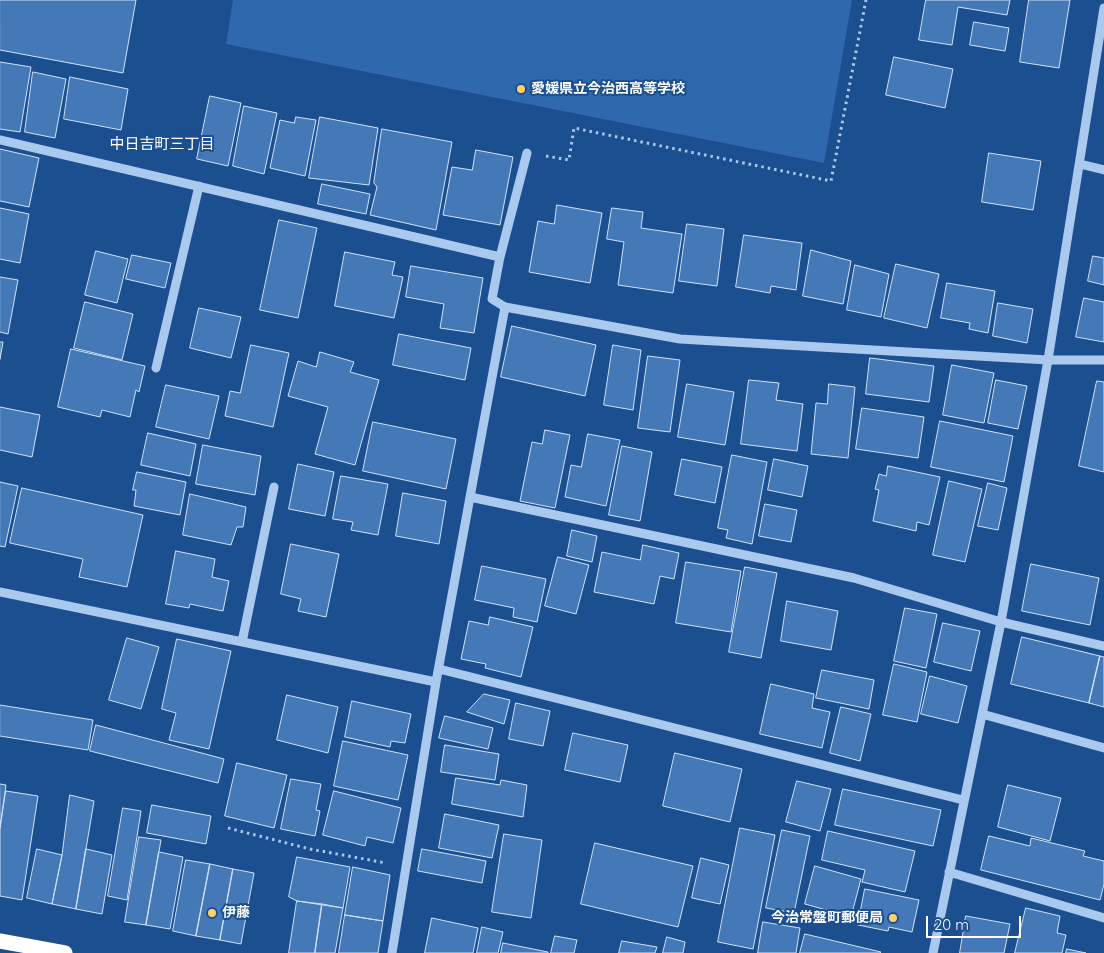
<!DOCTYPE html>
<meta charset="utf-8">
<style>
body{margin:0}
#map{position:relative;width:1104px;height:953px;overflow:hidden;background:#1b4f8f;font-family:Quicksand,sans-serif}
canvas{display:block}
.scale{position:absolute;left:926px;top:916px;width:95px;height:22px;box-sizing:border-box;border:2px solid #fff;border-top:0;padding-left:6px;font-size:15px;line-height:18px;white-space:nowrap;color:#fff;-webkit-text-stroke:4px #1b4f8f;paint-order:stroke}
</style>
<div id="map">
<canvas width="1104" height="953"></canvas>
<div class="scale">20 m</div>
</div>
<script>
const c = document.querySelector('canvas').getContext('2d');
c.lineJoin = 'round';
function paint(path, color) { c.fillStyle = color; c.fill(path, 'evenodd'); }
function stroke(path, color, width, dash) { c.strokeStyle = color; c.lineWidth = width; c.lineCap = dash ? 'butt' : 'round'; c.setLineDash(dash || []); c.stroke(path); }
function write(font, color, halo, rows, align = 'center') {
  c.font = font + ' Quicksand,"Noto Sans JP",sans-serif'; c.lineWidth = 4; c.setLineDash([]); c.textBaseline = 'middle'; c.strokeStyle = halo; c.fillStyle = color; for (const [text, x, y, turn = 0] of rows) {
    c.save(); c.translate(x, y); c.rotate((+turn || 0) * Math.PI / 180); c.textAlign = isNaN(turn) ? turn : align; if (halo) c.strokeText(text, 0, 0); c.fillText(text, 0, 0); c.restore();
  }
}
paint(new Path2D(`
 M233,0H852L824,163L226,44Z`), '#2e69ad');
const building = new Path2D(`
 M0,0H136L123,73L0,50Z
 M926,0H1010L1007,15L958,7L952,45L919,40Z
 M1029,0H1070L1059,68L1020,62Z
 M974,22L1009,28L1005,51L970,45Z
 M894,57L953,69L945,108L886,95Z
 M0,62L31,67L20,132L0,129Z
 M33,72L66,79L55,138L25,132Z
 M70,77L128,89L121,130L64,119Z
 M210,96L241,103L228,166L197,159Z
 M244,106L277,113L264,174L233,166Z
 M296,117L316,120L305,176L270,168L280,120L294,123Z
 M320,117L378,128L369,185L309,178Z
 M382,129L452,142L436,230L370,215L377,187L374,183Z
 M0,149L39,158L29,207L0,201Z
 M476,150L513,157L500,225L443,215L452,167L472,170Z
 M989,153L1041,161L1033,210L982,202Z
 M322,184L370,194L366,214L318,204Z
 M557,205L602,213L590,283L529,272L538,221L554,224Z
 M0,208L29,214L20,263L0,259Z
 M612,208L643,212L641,228L682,234L673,293L618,285L624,242L607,239Z
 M279,220L317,228L298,318L260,310Z
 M687,224L724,229L717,286L679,281Z
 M744,235L802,243L796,290L771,286L770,293L736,287Z
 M811,250L851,261L843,304L803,296Z
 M96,251L128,259L117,303L85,295Z
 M345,252L395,262L392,275L403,277L394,318L335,306Z
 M132,255L171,263L165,288L126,279Z
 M1093,256L1104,258V285L1088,281Z
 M896,264L939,274L927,328L884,318Z
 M855,265L889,274L881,317L847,310Z
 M411,266L483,278L474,333L440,328L444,304L406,297Z
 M0,277L18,280L8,334L0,332Z
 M947,283L995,291L988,333L969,329L970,323L941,318Z
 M1084,298L1104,302V342L1076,337Z
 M85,302L133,314L122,360L74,348Z
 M998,303L1033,309L1027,343L993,336Z
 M199,308L241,317L231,358L190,348Z
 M512,326L596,345L585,396L501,377Z
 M399,334L471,348L465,380L393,365Z
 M0,342H3L0,359Z
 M251,345L289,353L273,427L225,416L230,391L240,393Z
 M613,345L641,350L633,410L604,405Z
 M71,349L145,366L139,392L136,390L130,417L102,410L100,417L58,407Z
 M320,352L354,362L350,372L379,380L355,465L315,454L328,407L288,396L298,361L316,367Z
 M648,356L680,360L670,432L638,428Z
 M870,358L934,366L929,402L866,394Z
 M952,365L994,373L984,423L943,415Z
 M749,380L779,383L776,400L803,404L797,451L741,444Z
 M996,380L1027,386L1018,429L988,423Z
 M1097,381L1104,382V472L1079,466Z
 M687,384L734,392L725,445L678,437Z
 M829,384L855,387L848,458L811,454L816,403L827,404Z
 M166,385L219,396L209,439L156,427Z
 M0,407L40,415L32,457L0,450Z
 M862,408L924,417L918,458L856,449Z
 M940,421L1013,436L1004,482L931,467Z
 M373,422L456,439L446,489L363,471Z
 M545,430L570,435L555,508L520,501L532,442L542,444Z
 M148,433L196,444L190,476L141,465Z
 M588,434L620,440L606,506L565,497L571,465L581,467Z
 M203,445L261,456L255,495L196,484Z
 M622,446L652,452L640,521L609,515Z
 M732,455L767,462L752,544L726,538L728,530L718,528Z
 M682,459L722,467L715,503L675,495Z
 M774,459L808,466L802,497L768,490Z
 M298,464L334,472L325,516L289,509Z
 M888,466L940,477L929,525L917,522L916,531L873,521L879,490L875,489L879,474L886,476Z
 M137,472L186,482L180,515L134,506L136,490H133Z
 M341,476L388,484L378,535L351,530L353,522L333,519Z
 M949,481L982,489L965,562L933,555Z
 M0,482L18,486L5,547L0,546Z
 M988,483L1007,488L998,530L978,526Z
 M22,488L143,515L127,587L79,577L83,559L10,543Z
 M403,493L446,501L439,544L396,536Z
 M190,494L246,507L243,527H237L231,545L183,535Z
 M765,504L797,510L791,542L759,536Z
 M572,530L597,536L592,562L567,556Z
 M291,544L339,554L326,617L298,611L301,599L281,594Z
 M643,545L679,553L674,579L660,576L654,604L594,592L602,552L640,560Z
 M176,551L215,559L212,577L229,581L223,611L190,604L189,608L166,604Z
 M558,557L589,565L576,614L545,606Z
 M686,562L741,571L731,632L676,623Z
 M1031,564L1099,578L1090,625L1022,611Z
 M482,566L546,579L537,622L513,617L514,608L475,600Z
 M745,567L777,573L761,658L729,652Z
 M787,601L838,611L831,650L781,641Z
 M905,608L937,614L926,668L894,661Z
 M490,617L533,627L521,677L485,668L486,664L461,659L469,621L488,625Z
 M943,623L980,631L971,671L934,662Z
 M1022,637L1100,656L1089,703L1011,684Z
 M127,638L159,647L141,709L109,700Z
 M177,639L231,651L209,749L169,740L176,713L162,709Z
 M1100,656L1104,657V707L1089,703Z
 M894,664L927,672L917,722L883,715Z
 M822,670L874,680L869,709L816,698Z
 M930,676L967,686L958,723L921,714Z
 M771,684L814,694L812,708L830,712L822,748L760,734Z
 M484,694L510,700L504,724L467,712Z
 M287,695L338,707L328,753L277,740Z
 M352,701L411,714L405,743L391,741L390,747L345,737Z
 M516,703L550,711L543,746L509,739Z
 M0,705L93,720L88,750L0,736Z
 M841,707L871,714L860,761L830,753Z
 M445,716L493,728L488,749L439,738Z
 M96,725L224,759L218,783L90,751Z
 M573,733L628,745L620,782L565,770Z
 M343,741L408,755L398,800L334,786Z
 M445,745L499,754L495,780L441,772Z
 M675,753L742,769L730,822L663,806Z
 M237,763L287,775L274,828L225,816Z
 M456,778L500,785L501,780L527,785L523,817L452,804Z
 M291,779L321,784L316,810L320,811L315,836L281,829Z
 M797,781L831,789L820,831L786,822Z
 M0,784L6,785L0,828Z
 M1008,785L1061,798L1050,841L998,827Z
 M843,789L941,810L933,846L835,825Z
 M6,791L38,796L22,900L0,896V828Z
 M334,791L401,808L393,843L367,837L365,846L323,835Z
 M70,795L94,801L76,909L52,904L62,855Z
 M152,805L211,816L206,844L147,833Z
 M123,808L141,811L127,900L108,896Z
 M445,814L499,825L492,858L439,848Z
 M740,828L775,835L753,949L718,942Z
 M782,830L810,836L794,913L766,908Z
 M828,831L915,851L905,892L862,882L865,870L822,860Z
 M504,834L542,840L531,918L492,912Z
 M989,836L1030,846L1031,838L1085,851L1083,856L1104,861V884L1100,900L981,870Z
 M139,837L161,840L146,925L125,922Z
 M595,843L693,866L678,927L581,904Z
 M37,849L62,855L52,904L27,898Z
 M86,849L112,855L102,914L76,909Z
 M422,849L486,861L482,883L418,871Z
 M159,852L183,857L170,929L146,925Z
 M297,857L350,867L343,908L297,901L289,897Z
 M701,858L729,865L720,904L692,898Z
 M186,860L210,864L196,936L173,931Z
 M210,864L233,869L220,940L196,936Z
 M815,866L861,879L851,917L805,904Z
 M353,867L390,875L383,921L345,915Z
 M233,869L254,873L241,944L220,940Z
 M865,889L919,900L912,932L889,927L888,931L858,925Z
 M297,901L322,904L315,953H289Z
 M322,904L343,908L335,953H315Z
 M1026,908L1060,916L1057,933L1066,935L1062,953H1015Z
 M345,915L383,921L378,953H339Z
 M966,916L1010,924L1004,953H960Z
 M432,918L478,928L473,953H425Z
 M763,922L800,928L796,953H758Z
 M482,927L503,932L498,953H477Z
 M805,934L881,952L880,953H800Z
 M555,936L577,940L574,953H551Z
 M667,937L685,942L683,953H663Z
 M622,941L657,947L655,953H619Z
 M503,943L548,952V953H501Z
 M1067,949L1086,953H1066Z`);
paint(building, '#4478b7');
stroke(building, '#cfe3fa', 1);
stroke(new Path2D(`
 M546,156L569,160L574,128L831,181L866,0
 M228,828L310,849L386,863`), '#a9c9ee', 3, [2.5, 4]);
stroke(new Path2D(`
 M0,140L500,257L527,153
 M1080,164L1104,170
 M505,307L680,339L1048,360H1104
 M156,368L199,186
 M470,497L854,578L1001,622L1104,646
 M0,592L436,682
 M242,642L274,487
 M439,669L963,800
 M982,714L1104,748
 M949,872L1104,918
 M392,953L436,682L505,307L492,299L500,257
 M933,953L1001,622L1048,360L1104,8`), '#a9c9ee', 9);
stroke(new Path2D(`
 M0,941L65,953`), '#fff', 15);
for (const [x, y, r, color] of [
 [521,89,5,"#ffd166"],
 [212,913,5,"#ffd166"],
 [893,918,5,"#ffd166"]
]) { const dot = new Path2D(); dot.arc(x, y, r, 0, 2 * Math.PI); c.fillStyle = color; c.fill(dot); stroke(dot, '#1b4f8f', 2); }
write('bold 14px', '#fff', '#1b4f8f', [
 ["愛媛県立今治西高等学校",531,89],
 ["伊藤",222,913],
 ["今治常盤町郵便局",883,918,"right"]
], 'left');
write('15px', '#fff', '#1b4f8f', [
 ["中日吉町三丁目",162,144]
]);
</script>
